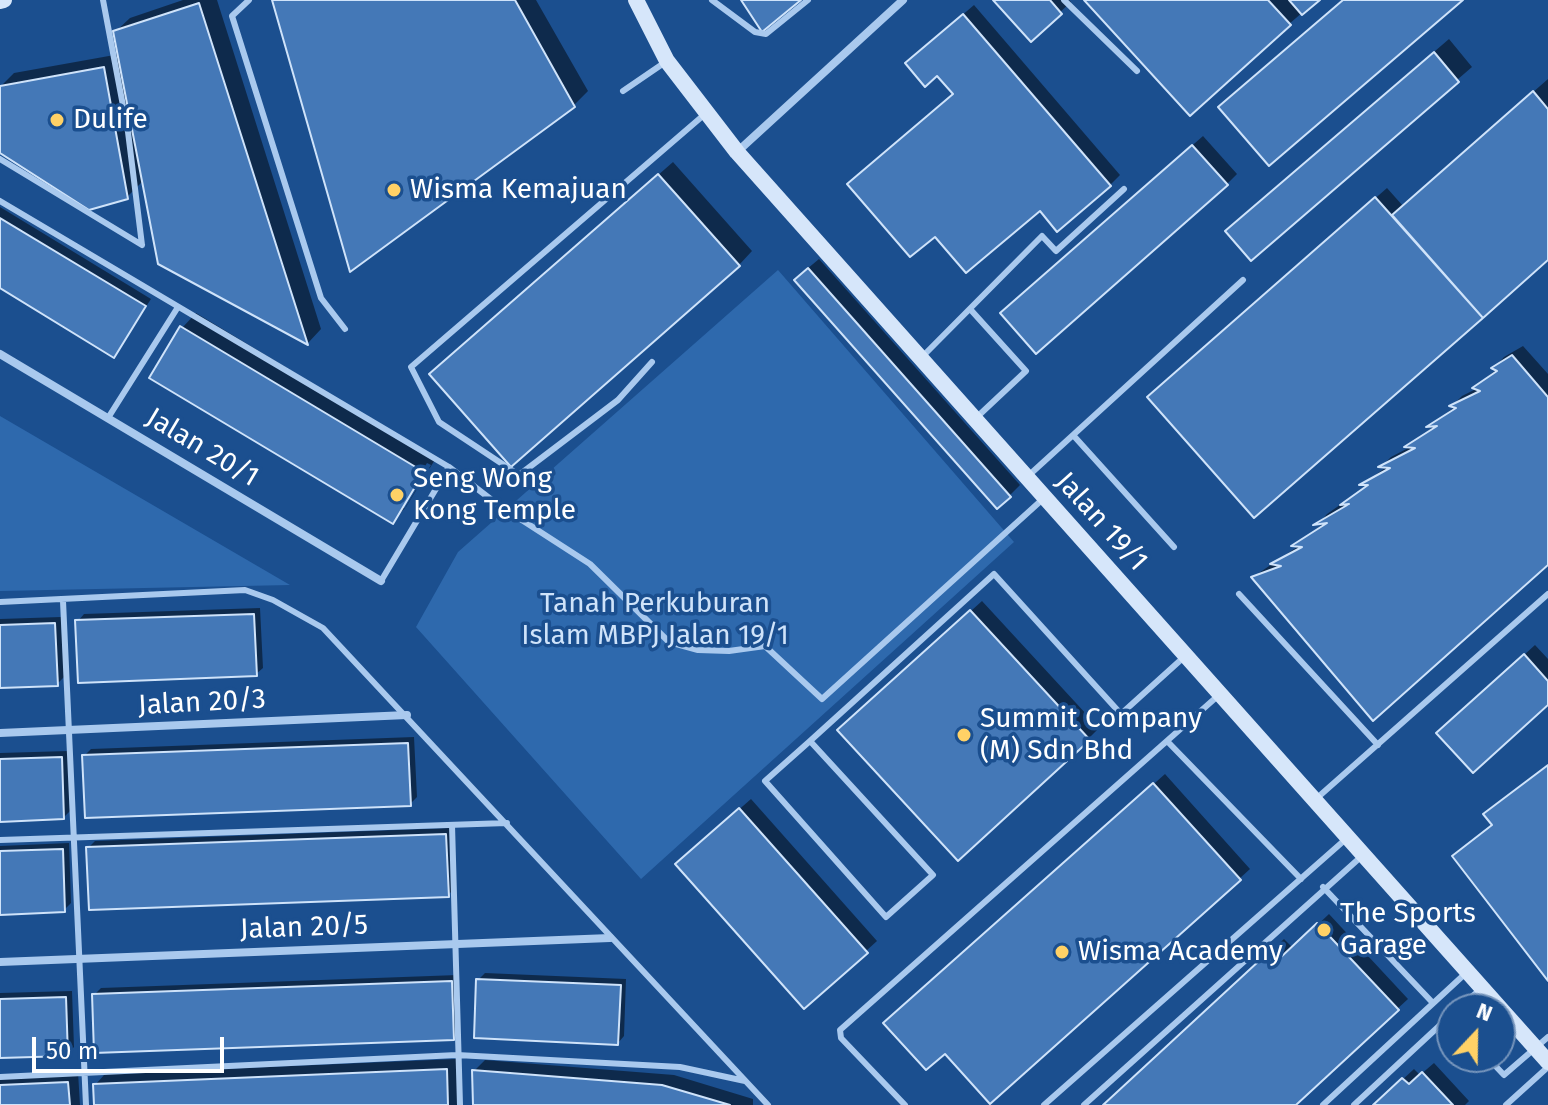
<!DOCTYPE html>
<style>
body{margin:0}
#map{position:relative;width:1548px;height:1105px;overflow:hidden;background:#1b4f8f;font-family:"Fira Sans",sans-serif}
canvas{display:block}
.north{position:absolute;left:1436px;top:993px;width:80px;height:80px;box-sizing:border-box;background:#1b4f8f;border:2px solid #7695bc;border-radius:50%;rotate:22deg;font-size:22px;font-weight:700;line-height:32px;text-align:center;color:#fff}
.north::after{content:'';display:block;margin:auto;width:28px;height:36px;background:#ffd166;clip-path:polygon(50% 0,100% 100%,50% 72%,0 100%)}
.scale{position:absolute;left:32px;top:1037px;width:192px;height:36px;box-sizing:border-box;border:4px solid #fff;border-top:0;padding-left:10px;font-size:24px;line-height:28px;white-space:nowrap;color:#fff;-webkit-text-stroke:6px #1b4f8f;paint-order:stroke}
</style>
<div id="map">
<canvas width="1548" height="1105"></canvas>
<div class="north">N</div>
<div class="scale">50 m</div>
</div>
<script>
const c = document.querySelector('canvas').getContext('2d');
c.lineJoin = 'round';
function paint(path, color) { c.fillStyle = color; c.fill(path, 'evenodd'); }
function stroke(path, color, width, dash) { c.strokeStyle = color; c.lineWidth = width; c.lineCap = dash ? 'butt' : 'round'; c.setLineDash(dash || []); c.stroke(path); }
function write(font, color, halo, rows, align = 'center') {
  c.font = font + ' "Fira Sans",sans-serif'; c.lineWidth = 7; c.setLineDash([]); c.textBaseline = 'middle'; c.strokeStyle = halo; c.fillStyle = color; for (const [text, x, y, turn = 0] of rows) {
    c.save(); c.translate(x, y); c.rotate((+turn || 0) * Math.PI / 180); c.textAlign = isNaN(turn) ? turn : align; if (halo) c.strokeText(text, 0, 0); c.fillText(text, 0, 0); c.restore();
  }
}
paint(new Path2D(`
 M778,270L1014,542L641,879L416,627L458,552Z
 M0,416L290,585L0,591Z`), '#2e69ad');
paint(new Path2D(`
 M183,0H217L321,329L308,343L160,262L144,180L127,197L0,151V87L14,73L120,54L115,32L130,18Z
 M274,0H536L588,91L574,105L351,269Z
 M996,0H1069L1071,2L1031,39Z
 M1087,0H1317L1289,24Z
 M974,5L1120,175L1110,185L954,93L918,53Z
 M1449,39L1472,67L1251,258L1241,218Z
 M1548,79V257L1255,516L1160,387L1387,188L1403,206Z
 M1203,136L1237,174L1227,184L1013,303Z
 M673,162L752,251L739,265L446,361Z
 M0,207L151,299L114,355L0,286Z
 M819,259L1020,485L1009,496L807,269Z
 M196,313L436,458L406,507L392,521L182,328ZM427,463L431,465L405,508H400Z
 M1523,346L1548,374V562L1253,577L1300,545H1295L1327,521L1320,522L1327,514L1370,484L1364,483L1388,466L1383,465L1391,457L1412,446H1409L1438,423L1432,424L1456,406L1453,405L1462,396L1478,388L1475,387L1497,369L1495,367L1504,357Z
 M982,601L1099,728L1088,739L850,720Z
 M260,608L263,668L256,674L78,621L84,614Z
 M61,617L64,677L57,684L0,686V619Z
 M1535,645L1548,659V702L1450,722Z
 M414,737L417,797L410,804L84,756L91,749Z
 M68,751L70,811L63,818L0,820V753Z
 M1165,774L1250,869L1239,879L945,1051L896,1013Z
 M751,799L877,941L866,951L688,854Z
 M452,828L455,888L448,895L88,848L95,841Z
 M69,843L71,903L64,910L0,913V846Z
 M1329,914L1408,999L1293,1105H1105L1284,939L1293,948Z
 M485,973L626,979L624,1036L618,1043L478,980Z
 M458,975L460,1031L453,1038L94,995L101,988Z
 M72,991L74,1047L67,1054L0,1056V993Z
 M456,1059L458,1105H96L95,1085L105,1074Z
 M485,1060L674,1075L753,1099V1105H475L474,1071Z
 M1434,1063L1469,1101L1465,1105H1375L1414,1069L1420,1075Z
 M78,1072L80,1105H0V1076Z`), '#0007');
const building = new Path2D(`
 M272,0H515L575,107L350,272Z
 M741,0H801L762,32Z
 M993,0H1050L1062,14L1031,42Z
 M1084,0H1268L1291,25L1190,116Z
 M1289,0H1320L1302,15Z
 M1343,0H1463L1269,166L1218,107Z
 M199,3L308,345L158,264L113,31Z
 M963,14L1111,186L1057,232L1040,211L966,273L935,237L910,257L847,184L953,94L937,76L925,87L905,63Z
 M1434,52L1459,82L1251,261L1225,231Z
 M104,67L128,199L89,210L0,153V86Z
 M1533,91L1548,109V260L1483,318L1392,215Z
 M1192,145L1228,185L1036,354L1000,313Z
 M658,174L740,266L511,467L429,374Z
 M1375,197L1483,318L1254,518L1147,397Z
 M0,218L146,306L114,358L0,288Z
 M808,268L1011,497L997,509L794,280Z
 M180,326L424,472L393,524L149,378Z
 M1512,355L1548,397V565L1373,721L1251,577L1281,566L1270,564L1302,547L1291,546L1327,523L1313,525L1349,504L1340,505L1368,485H1359L1390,468L1378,467L1415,448L1404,447L1437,426L1426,427L1456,408L1449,406L1480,391L1472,388L1497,371L1491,368Z
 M970,610L1090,740L958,861L837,730Z
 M254,614L257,676L78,683L75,620Z
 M55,623L58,686L0,688V625Z
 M1524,654L1548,681V705L1473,773L1436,733Z
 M408,743L411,806L85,818L82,755Z
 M62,757L64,819L0,822V759Z
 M1548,765V981L1452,856L1492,825L1483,814Z
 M1153,783L1241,880L990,1104L945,1054L926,1070L883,1023Z
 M739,808L868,953L804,1009L675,864Z
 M446,834L449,897L89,910L86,847Z
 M63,849L65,912L0,915V851Z
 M1317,923L1399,1010L1296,1105H1103L1273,948L1281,957Z
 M476,979L621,985L618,1045L474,1038Z
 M452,981L454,1040L94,1053L92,994Z
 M66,997L68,1056L0,1058V999Z
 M447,1069L448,1105H94L93,1084Z
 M472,1070L662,1085L730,1105H473Z
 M1422,1072L1453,1105H1373L1402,1078L1409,1084Z
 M68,1082L70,1105H0V1085Z`);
paint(building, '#4478b7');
stroke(building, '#cfe3fa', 2);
stroke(new Path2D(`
 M103,0L128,132L142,245
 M249,0L232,16L321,298L345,329
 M712,0L755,32L766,34L808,0
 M1064,0L1137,71
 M623,91L664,63
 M0,159L142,245
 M0,201L449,467L381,581
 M970,309L1026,371L977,417
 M921,358L1042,236L1056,251L1124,189
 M652,362L618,400L519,475L439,422L411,367L705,114
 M108,418L178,307
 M1073,435L1174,547
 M449,467L497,504L590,564L669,642L698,650L729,651L765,646L822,699L1044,498
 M1027,477L1243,280
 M1239,594L1378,745
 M63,601L86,1105
 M0,602L245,590L273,600L323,628L768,1105
 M810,741L765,781L886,917L933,875L810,741L994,574L1121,714L1184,657
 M1167,741L1301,879
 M1317,798L1548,594
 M452,825L460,1105
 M0,840L507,823
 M1323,887L1432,1002
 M1457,1009L1482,988
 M1487,1057L1504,1075L1548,1037
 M0,1077L457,1055L680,1067L745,1081
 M905,1105L841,1038L840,1030L1220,694
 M1044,1105L1347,838
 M1084,1105L1363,855
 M1323,1105L1467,972
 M1354,1105L1452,1014
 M1506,1105L1548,1067`), '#a9c9ee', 6);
stroke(new Path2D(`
 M737,152L903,0
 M0,354L381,581
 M0,733L407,715
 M0,962L610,938`), '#a9c9ee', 8);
stroke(new Path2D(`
 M636,0L667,61L737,152L1548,1062
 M0,1L4,0`), '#d6e6fa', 16);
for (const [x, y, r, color] of [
 [57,120,8,"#ffd166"],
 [394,190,8,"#ffd166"],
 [397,495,8,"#ffd166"],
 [964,735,8,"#ffd166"],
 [1324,930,8,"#ffd166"],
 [1062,952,8,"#ffd166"]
]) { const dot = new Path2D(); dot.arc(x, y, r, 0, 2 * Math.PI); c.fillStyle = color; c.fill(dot); stroke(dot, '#1b4f8f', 3); }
write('28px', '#fff', '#1b4f8f', [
 ["Dulife",73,120],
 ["Wisma Kemajuan",410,190],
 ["Seng Wong",413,479],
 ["Kong Temple",413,511],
 ["Summit Company",980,719],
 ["(M) Sdn Bhd",980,751],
 ["The Sports",1340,914],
 ["Garage",1340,946],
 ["Wisma Academy",1078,952]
], 'left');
write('28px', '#fff', '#1b4f8f', [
 ["Jalan 20/1",202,448,31],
 ["Jalan 19/1",1101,522,48],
 ["Jalan 20/3",202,703,-3],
 ["Jalan 20/5",304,928,-2]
]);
write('28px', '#cfe3fa', '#1b4f8f', [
 ["Tanah Perkuburan",655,604],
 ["Islam MBPJ Jalan 19/1",655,636]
]);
</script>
